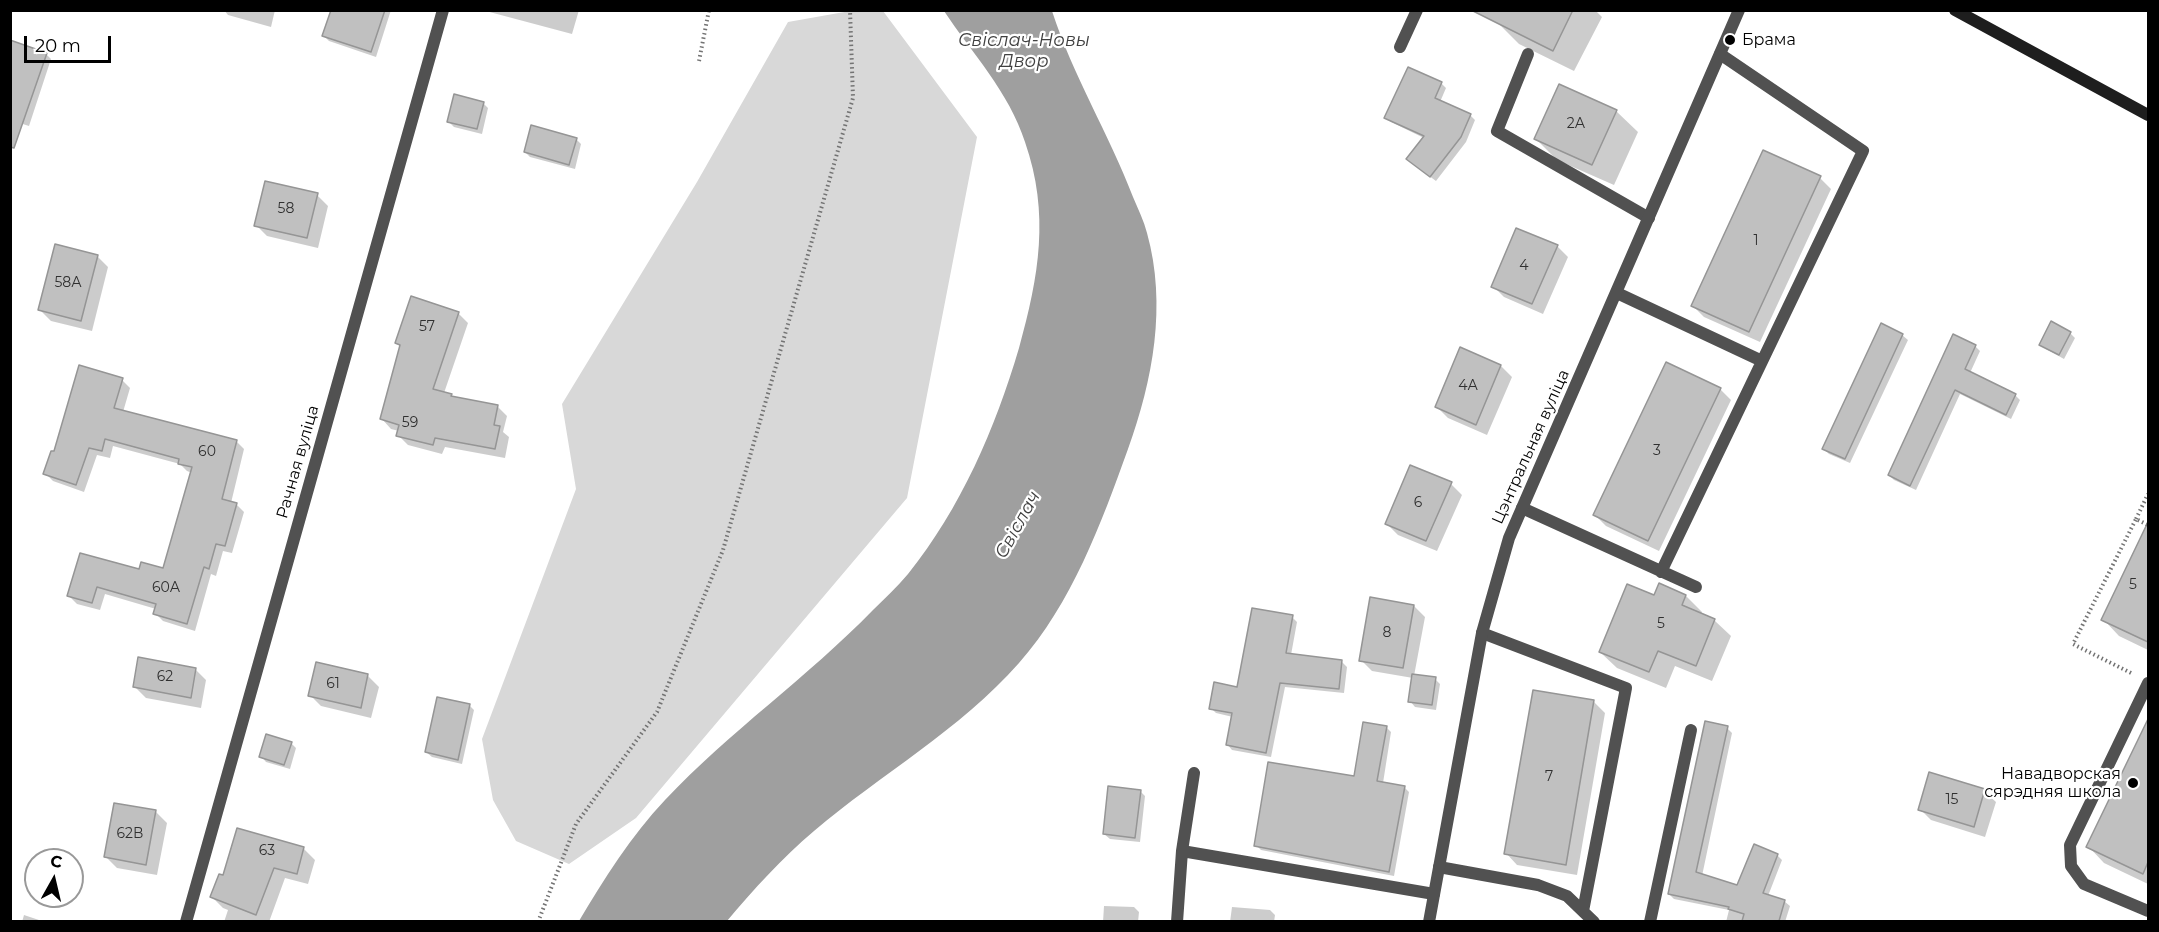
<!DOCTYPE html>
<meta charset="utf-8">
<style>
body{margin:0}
#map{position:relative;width:2159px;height:932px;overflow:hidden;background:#fff;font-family:Montserrat,sans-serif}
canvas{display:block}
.frame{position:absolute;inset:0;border:12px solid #000;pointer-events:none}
.north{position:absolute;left:24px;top:848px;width:60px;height:60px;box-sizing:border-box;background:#fff;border:2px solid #999;border-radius:50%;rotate:8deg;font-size:16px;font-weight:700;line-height:24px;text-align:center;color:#000}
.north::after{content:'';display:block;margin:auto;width:21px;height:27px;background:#000;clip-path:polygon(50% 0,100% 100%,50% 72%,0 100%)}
.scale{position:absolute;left:24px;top:36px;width:87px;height:27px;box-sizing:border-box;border:3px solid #000;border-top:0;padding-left:8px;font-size:18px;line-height:21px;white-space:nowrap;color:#000;-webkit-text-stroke:4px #fff;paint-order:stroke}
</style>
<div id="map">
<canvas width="2159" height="932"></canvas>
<div class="frame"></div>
<div class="north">С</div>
<div class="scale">20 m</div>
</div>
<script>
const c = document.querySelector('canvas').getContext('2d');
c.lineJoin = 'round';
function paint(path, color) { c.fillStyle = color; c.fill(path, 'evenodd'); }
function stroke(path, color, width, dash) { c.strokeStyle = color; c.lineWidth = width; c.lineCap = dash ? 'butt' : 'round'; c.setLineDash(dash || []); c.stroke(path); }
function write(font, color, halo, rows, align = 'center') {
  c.font = font + ' Montserrat,sans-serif'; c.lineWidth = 4.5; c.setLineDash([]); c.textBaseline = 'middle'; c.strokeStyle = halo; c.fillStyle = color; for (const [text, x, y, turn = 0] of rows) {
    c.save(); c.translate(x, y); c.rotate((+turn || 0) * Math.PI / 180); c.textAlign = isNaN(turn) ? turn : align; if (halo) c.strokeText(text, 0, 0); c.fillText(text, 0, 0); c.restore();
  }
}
paint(new Path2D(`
 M850,11H883L977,137L907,498L636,818L569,864L516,841L493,800L482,739L576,489L562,404L697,182L788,22Z`), '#d8d8d8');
paint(new Path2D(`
 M944,11H1052C1073,76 1109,134 1133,197C1138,209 1144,221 1147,233C1167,305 1153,380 1128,449C1101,524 1072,603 1019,663C960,730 881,774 814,831C782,858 754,889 727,921H579C604,879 631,836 665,800C729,732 808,677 873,610C885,598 897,587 908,574C961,508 995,429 1019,348C1039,276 1050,214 1025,142C1009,92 972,53 944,11Z`), '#9f9f9f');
paint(new Path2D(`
 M224,10H275L271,27L228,15Z
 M332,10H391L376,57L329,41L324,36Z
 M482,10H579L572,34Z
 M1504,10H1595L1602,17L1574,71L1519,44L1498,23Z
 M46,54L51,59L29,126L10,120Z
 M1441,83L1446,88L1440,102L1470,115L1475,120L1466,142L1436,181L1413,164L1424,138L1391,122L1386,117Z
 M483,103L488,108L482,134L454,127L449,122Z
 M1616,111L1638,132L1614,185L1557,160L1536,139Z
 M576,139L581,144L575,169L530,157L525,152Z
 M1764,152L1820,178L1831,189L1760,342L1704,317L1693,306Z
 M317,195L328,206L318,248L267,236L256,225Z
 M1557,246L1568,257L1543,314L1504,297L1493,286Z
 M97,256L108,267L92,331L51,321L40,310Z
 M458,313L468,323L444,393L454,398L497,406L507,416L503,432L509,437L505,458L445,447L442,454L408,445L398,435L399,431L391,429L382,419L401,347L397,343Z
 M2070,333L2075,338L2064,359L2046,349L2041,344Z
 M1902,335L1908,340L1850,463L1829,454L1823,448Z
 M1975,346L1980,351L1970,373L2015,395L2020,400L2011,419L1960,394L1916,490L1894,480L1889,475Z
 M1461,349L1501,366L1512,377L1487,435L1448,418L1437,407Z
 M122,380L130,388L123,412L236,441L244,449L231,503L236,504L244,512L232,553L223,551L216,576L211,574L195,631L163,621L155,613L156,609L105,594L100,610L77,604L69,596L140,571L164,570L192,473L187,471L180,464L113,446L110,458L97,455L84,492L53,481L45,473L55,453Z
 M1720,389L1731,400L1659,551L1606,526L1595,515Z
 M1451,484L1462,495L1437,551L1398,535L1387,524Z
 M2138,546L2148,551V650L2119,636L2103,619Z
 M1655,596H1686L1702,612L1701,615L1714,620L1731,636L1712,681L1675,666L1666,688L1617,668L1600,652Z
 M1414,606L1425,617L1414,676L1435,679L1440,684L1436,710L1415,707L1410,701L1413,678L1372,671L1361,660Z
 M1292,617L1297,622L1291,655L1341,661L1347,667L1344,693L1285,687L1271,757L1232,750L1227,744L1233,717L1216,713L1211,708L1238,688Z
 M317,664L368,676L379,687L371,718L321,706L310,695Z
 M195,669L206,680L201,708L146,698L135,687Z
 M1594,702L1605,713L1577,875L1517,865L1506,853Z
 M469,705L474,710L462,764L432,757L426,752Z
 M2148,722V884L2104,863L2088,846Z
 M1386,727L1391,732L1383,783L1404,787L1409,792L1394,876L1261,850L1256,845L1355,778Z
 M1727,728L1732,733L1702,876L1738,887L1777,855L1782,860L1768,896L1784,901L1790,906L1785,922H1726L1729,910L1674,899L1669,894Z
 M291,743L296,748L290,769L266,762L261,756Z
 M1140,791L1145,796L1140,842L1110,839L1104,834Z
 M1984,791L1996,802L1985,837L1931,820L1920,809Z
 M156,812L167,823L157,875L117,868L106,857Z
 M238,830L304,849L315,860L308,884L285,878L269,922H224L228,910L223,908L212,897L224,877Z
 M1104,906L1134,907L1139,912L1138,922H1103Z
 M1232,907L1270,910L1275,915L1274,922H1230Z
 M24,915L45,922H22Z`), '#0003');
const building = new Path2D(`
 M331,10H385L371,52L322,36Z
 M1471,10H1573L1553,51Z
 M10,40L47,53L14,148L10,147Z
 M1408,67L1442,82L1435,98L1471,114L1461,137L1430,177L1406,159L1424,136L1384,118Z
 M1559,84L1617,110L1592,165L1534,139Z
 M454,94L484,102L477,129L447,122Z
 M531,125L577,138L569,165L524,152Z
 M1763,150L1821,176L1749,332L1691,306Z
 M265,181L318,193L307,238L254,226Z
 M1516,228L1558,245L1532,304L1491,287Z
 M55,244L98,255L81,321L38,310Z
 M411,296L459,312L433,389L452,394L451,396L498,405L494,425L500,426L495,449L435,438L433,445L396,436L399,425L380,419L400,345L395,343Z
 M2051,321L2071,332L2059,355L2039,345Z
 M1881,323L1903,334L1845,459L1822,449Z
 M1953,334L1976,345L1965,369L2016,394L2006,415L1955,390L1910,486L1888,475Z
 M1460,347L1501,365L1476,425L1435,407Z
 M1666,362L1721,388L1648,541L1593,515Z
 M79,365L123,378L114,408L237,440L222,499L237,503L225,546L216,544L209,569L204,567L187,624L153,614L156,604L97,587L92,603L67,596L80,553L139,569L141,562L163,568L192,467L178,464L179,459L105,439L102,451L89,448L76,485L43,474L51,451H54Z
 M1410,465L1452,482L1426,541L1385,524Z
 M2148,522V642L2101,620Z
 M1659,583L1686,595L1682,605L1715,619L1696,666L1658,651L1649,672L1599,652L1627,584L1654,595Z
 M1370,597L1414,605L1403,668L1359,661Z
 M1252,608L1293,615L1286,653L1342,660L1339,689L1280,683L1266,753L1226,745L1232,713L1209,709L1214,682L1237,687Z
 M138,657L196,668L191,698L133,687Z
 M316,662L368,674L361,708L308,696Z
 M1412,674L1436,677L1432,705L1408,702Z
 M1533,690L1594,700L1566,865L1504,854Z
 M437,697L470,704L458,760L425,752Z
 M2148,719V862L2143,874L2086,847Z
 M1705,721L1728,726L1696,872L1737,885L1754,844L1778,854L1763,893L1785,900L1779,921H1742L1744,914L1728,909L1729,907L1668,894Z
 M1363,722L1387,726L1377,781L1405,786L1389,872L1254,846L1268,762L1354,776Z
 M266,734L292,742L284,765L259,757Z
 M1929,772L1985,789L1974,827L1918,810Z
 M1108,786L1141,790L1135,838L1103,834Z
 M114,803L156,810L146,865L104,857Z
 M237,828L304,847L297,874L274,868L256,915L210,897L219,874L223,875Z`);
paint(building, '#c0c0c0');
stroke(building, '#959595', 1.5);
stroke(new Path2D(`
 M699,61L709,10
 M2136,519L2148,494
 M2131,673L2073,644L2136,519L2148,525
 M538,922L576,824L657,712L723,550L853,98L850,10`), '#737373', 4, [1.5, 3]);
stroke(new Path2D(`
 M1400,47L1417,10
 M1528,54L1497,131L1649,218
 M1617,293L1762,361
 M1522,508L1696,587
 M1661,572L1863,151L1720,54
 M1482,633L1626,688L1583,911
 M2148,683L2070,845L2071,866L2084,884L2148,911
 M1182,851L1434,894
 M1439,867L1538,885L1567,896L1594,922
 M1177,922L1182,851L1194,773
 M1650,922L1691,730`), '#515151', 12);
stroke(new Path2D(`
 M186,922L443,10
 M1429,922L1482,633L1509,538L1739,10`), '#515151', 12);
stroke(new Path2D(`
 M1955,10L2148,115`), '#1e1e1e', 12);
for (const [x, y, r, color] of [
 [1730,40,6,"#000"],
 [2133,783,6,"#000"]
]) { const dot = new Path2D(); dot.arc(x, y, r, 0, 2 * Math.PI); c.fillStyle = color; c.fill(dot); stroke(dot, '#fff', 2); }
write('14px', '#303030', null, [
 ["2А",1576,124],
 ["58",286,209],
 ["1",1756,241],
 ["4",1524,266],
 ["58А",68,283],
 ["57",427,327],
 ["4А",1468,386],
 ["59",410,423],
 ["3",1657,451],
 ["60",207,452],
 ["6",1418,503],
 ["5",2133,585],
 ["60А",166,588],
 ["5",1661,624],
 ["8",1387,633],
 ["62",165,677],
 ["61",333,684],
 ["7",1549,777],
 ["15",1952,800],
 ["62В",130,834],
 ["63",267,851]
]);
write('16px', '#000', '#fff', [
 ["Брама",1742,40],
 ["Навадворская",2121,774,"right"],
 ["сярэдняя школа",2121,792,"right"]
], 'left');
write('16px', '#000', '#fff', [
 ["Цэнтральная вуліца",1531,447,-66],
 ["Рачная вуліца",298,462,-74]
]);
write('italic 18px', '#404040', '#fff', [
 ["Свіслач-Новы",1024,41],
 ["Двор",1024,62],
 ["Свіслач",1018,525,-61]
]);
</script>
